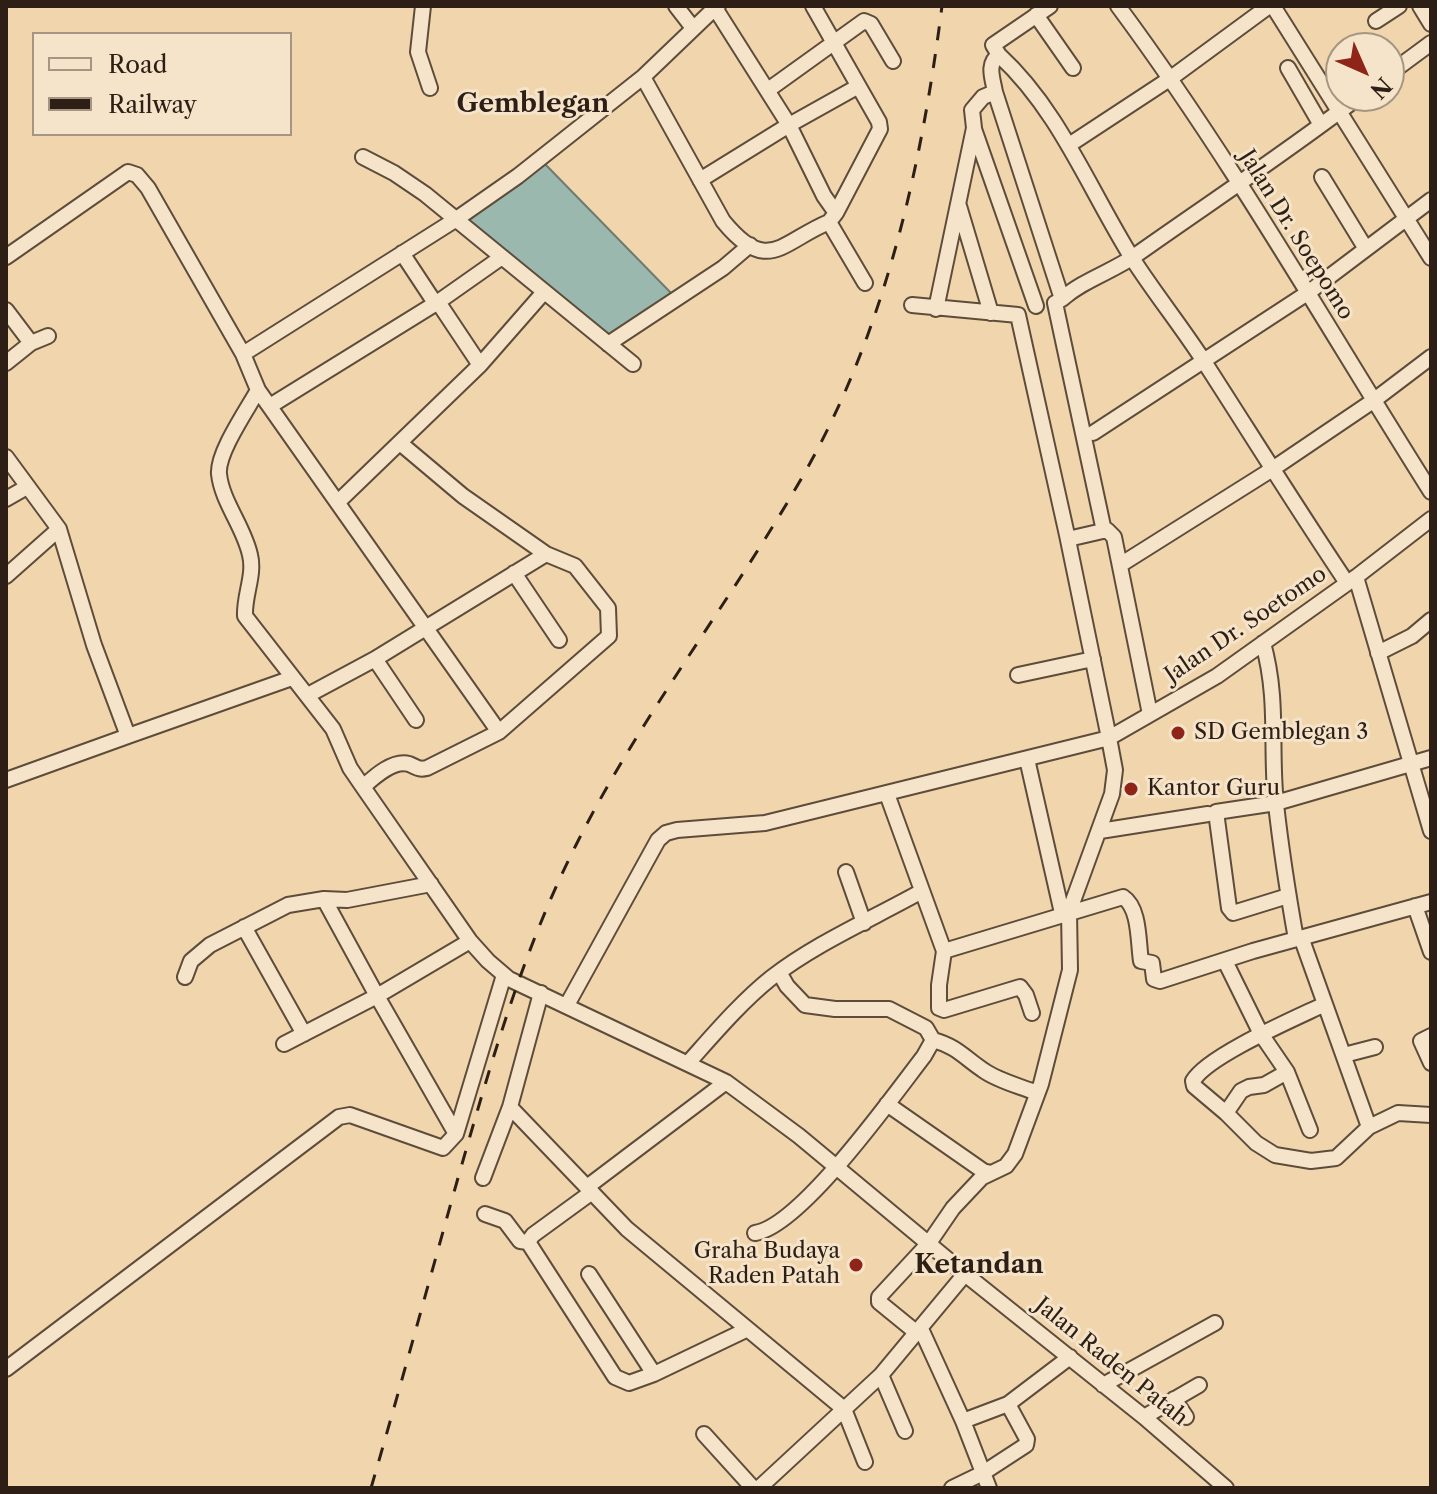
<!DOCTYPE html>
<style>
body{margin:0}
#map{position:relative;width:1437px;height:1494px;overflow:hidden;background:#f0d5ad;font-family:"Libre Caslon Text",serif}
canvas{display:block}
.frame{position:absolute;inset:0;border:8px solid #2d1f15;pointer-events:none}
.legend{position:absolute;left:32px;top:32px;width:260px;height:104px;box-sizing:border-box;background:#f5e4ca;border:2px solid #a59582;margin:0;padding:10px 14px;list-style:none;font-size:24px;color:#2d1f15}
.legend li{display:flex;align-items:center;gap:16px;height:40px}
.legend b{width:40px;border:2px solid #a59582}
.north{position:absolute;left:1325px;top:32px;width:80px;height:80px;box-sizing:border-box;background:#f5e4ca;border:2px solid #a59582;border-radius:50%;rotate:135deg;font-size:22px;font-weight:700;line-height:32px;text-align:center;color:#2d1f15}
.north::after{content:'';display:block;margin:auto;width:28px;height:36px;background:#8f2418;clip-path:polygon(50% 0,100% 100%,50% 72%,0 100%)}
</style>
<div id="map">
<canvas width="1437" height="1494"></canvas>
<div class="frame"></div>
<ul class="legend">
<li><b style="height:10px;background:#f5e4ca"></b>Road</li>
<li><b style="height:10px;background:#2d1f15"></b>Railway</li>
</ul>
<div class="north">N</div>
</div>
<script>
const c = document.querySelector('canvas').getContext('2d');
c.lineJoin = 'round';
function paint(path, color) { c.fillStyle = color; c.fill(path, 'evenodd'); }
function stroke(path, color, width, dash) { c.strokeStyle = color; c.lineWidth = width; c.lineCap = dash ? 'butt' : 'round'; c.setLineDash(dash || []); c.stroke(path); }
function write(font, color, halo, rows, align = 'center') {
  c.font = font + ' "Libre Caslon Text",serif'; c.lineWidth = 6; c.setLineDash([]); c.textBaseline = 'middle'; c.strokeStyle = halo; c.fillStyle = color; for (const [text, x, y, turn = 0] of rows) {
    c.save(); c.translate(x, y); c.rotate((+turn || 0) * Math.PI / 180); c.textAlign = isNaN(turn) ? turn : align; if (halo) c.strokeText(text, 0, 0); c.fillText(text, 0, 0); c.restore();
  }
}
const water = new Path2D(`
 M543,162L672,294L605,340L465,222Z`);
paint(water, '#9ab8ae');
stroke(water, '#6e7b71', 2);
const minor = new Path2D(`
 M423,6L418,52L430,88
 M676,6L693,28
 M718,6L715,8L789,125L824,196L836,213L829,222L865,283
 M813,6L879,122L880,129L836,213
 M1050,6L993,45L999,55C986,64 993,79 995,92L1062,299L1055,303L1104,531
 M1118,6C1233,161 1328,329 1431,492
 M1273,6L1431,258
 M1420,6L1431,24
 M1036,15L1073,68
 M1376,21L1399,6
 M999,55C1059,110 1089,189 1132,258C1155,294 1182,327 1205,363C1252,436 1298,510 1347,583
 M1288,68L1321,125
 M1389,74L1431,43
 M643,77L723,221C768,276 781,242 829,222
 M768,90L864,21L871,24L893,61
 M974,129L1036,306
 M1069,145L1171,78L1269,6
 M363,157L394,173L425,194L633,364
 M1322,177L1366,249
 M700,180L789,125L857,87
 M959,206L991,313
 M402,253L435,303
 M6,257L128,172L137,175L148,188L243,354L258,390C247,410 217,453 219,474C222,502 244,527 250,555C255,575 244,595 245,616L333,729L350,768L363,787L470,941L488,961L509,979L726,1082L799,1136L965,1274L1144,1417L1226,1488
 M1062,299C1083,280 1112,272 1136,255C1211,202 1287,152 1360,96
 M438,302L480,365
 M936,309L974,128L972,110L983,97L995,92
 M6,310L31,343L6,363
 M31,343L48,336
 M608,344L723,268L750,245
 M243,354L455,220L518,176L643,77L715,8
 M258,390L499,732
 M270,406L438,302L502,257
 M1093,433L1309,292L1431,200
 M400,443L463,496L546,554
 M6,457L59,529L94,645L128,736L292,678
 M6,499L27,487
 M338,502L480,365L544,292
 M1068,539L1107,530L1114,537L1150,714
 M1120,565L1271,470L1373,401L1431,357
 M514,573L559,640
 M6,576L59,529
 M1356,577L1431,831
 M1263,643C1279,700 1270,748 1276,804C1281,849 1288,894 1296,939
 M1378,653L1412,636L1431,620
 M375,659L416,720
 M1018,675L1093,659
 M308,695L375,659L546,554L575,566L608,608L609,636L499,732L427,768C418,770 417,767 409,764C393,759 373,778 363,787
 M1027,759L1062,913
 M6,780L128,736
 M887,794L944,951L939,985V1008L944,1010L1020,987L1026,995L1032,1013
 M1100,831L1208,814
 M846,872L864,923
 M1288,896L1233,913L1229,908L1216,812L1276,803L1431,758
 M324,899L377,996L456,1134
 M1415,906L1431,952
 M244,927L304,1034
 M1301,937L1369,1127
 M944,951L1123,897C1140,908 1138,942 1141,961L1152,963L1154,979L1160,981L1253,951L1431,902
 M1225,961L1261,1034L1287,1072L1310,1130
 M185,977L191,961L210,945L288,905L324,899L347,900L431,884
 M1325,1004C1296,1018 1207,1056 1193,1081L1194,1086L1226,1113L1256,1143L1275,1155L1311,1161L1336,1158L1369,1127L1398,1113L1431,1115
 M567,1005L658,840L666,833L677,830L765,823L1109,738L1067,535L1018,315L912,305
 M1431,1036L1421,1041L1431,1063
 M933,1040C956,1046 965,1058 983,1070C998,1081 1020,1086 1037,1093
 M284,1044L377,996L470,941
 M1344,1055L1375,1047
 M688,1063C714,1034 741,1002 771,978C816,943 872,919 922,891
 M887,1104L986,1173
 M510,1107L627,1229L844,1409L865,1462
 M1226,1113L1241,1091L1249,1087L1264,1085L1287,1072
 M983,1177L1006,1166L1015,1154L1041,1084L1070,970L1069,912L1112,794L1115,770L1109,738L1217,676L1356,577L1431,519
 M483,1178L510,1107L541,993
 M587,1187L726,1082
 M592,1192L533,1235L528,1242L615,1377L629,1383L654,1374L746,1330
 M485,1214L505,1221L520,1241L528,1242
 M755,1233C801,1226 893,1096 924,1056L933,1040L926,1028L889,1009H835L805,1005L787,986L779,972
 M589,1274L654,1374
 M921,1329L963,1421L989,1488
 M917,1333L879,1302V1297L929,1243L953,1208L987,1172
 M6,1369L339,1117L350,1115L443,1148L456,1134L504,975
 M881,1375L905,1431
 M1103,1385L1215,1323
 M1174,1399L1186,1417
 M1144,1417L1199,1385
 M963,1421L1008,1404L1070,1357
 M704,1434L753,1488
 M759,1488L881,1375L965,1274
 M952,1488L983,1473L1026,1445L1027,1439L1008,1404`);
stroke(minor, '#5e4c3b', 18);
stroke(minor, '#f5e4ca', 14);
stroke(new Path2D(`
 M371,1488C401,1385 429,1281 458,1178C491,1063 522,952 576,845C640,717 729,604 800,481C884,336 921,171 942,6`), '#2d1f15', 3, [14, 14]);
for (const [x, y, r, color] of [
 [1178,733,8,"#8f2418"],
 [1131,789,8,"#8f2418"],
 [856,1265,8,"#8f2418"]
]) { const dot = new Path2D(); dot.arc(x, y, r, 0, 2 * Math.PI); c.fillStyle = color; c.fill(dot); stroke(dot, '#f5e4ca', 3); }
write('22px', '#2d1f15', '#f5e4ca', [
 ["Jalan Dr. Soepomo",1296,235,58],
 ["Jalan Dr. Soetomo",1246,625,-34],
 ["Jalan Raden Patah",1111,1362,39]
]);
write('22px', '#2d1f15', '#f5e4ca', [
 ["SD Gemblegan 3",1194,733],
 ["Kantor Guru",1147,789],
 ["Graha Budaya",840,1252,"right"],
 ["Raden Patah",840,1277,"right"]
], 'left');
write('bold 26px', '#2d1f15', '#f5e4ca', [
 ["Gemblegan",533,104],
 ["Ketandan",979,1265]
]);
</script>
